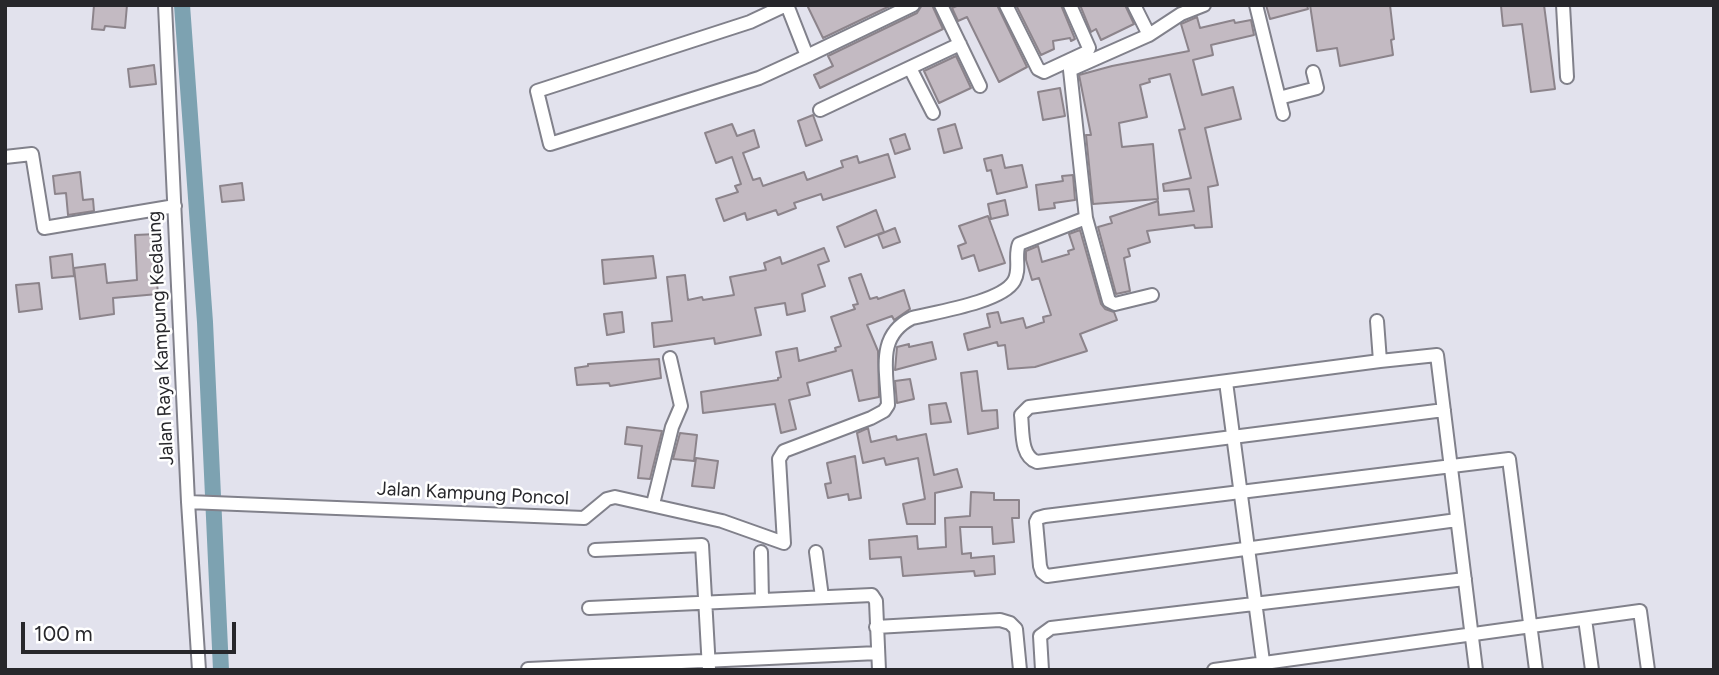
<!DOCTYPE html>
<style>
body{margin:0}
#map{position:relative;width:1719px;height:675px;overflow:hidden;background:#e2e2ed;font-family:Figtree,sans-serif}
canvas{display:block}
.frame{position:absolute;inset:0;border:7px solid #27272b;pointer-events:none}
.scale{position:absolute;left:21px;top:622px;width:215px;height:32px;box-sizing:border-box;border:4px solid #27272b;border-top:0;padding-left:9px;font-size:21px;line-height:24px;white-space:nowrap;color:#27272b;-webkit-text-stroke:5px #fff;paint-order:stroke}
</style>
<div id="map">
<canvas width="1719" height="675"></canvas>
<div class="frame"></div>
<div class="scale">100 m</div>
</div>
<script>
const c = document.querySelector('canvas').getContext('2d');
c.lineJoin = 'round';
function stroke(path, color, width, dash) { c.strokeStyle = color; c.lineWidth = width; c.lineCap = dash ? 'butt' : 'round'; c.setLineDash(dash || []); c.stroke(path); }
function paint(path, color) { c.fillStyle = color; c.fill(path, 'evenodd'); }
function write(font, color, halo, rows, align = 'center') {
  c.font = font + ' Figtree,sans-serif'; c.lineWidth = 5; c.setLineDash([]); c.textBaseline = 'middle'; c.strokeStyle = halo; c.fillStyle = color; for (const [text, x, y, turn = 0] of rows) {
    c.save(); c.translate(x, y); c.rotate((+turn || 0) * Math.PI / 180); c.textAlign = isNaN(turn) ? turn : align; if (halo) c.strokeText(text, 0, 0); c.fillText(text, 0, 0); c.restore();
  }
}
stroke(new Path2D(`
 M182,5L205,322L221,670`), '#7da2b1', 16);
const building = new Path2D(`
 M94,5H127L125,28L105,26L104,30L92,29Z
 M807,5H892L823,38Z
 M922,5H932L943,29L820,88L814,75L833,66L828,56L917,13Z
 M959,5H997L1027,67L999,82L967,17L958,21L952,8Z
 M1016,5H1061L1075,39L1071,41L1070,38L1053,41L1054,49L1041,55Z
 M1080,5H1125L1134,24L1101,40L1096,29L1091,32Z
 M1266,5H1307L1308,9L1270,19Z
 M1310,5H1390L1394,39L1391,40L1393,55L1340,66L1337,48L1317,51Z
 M1544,5L1555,89L1531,92L1522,24L1503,26L1501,6Z
 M1197,17L1200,28L1234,20L1235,23L1251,20L1254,35L1211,45L1213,55L1193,60L1202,95L1233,87L1241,119L1205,128L1218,185L1208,187L1212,227L1195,228L1194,225L1147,231L1150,242L1128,249L1130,256L1124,258L1130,291L1116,294L1098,227L1112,223L1110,217L1158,201L1159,215L1194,211L1189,189L1164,191L1163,184L1191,178L1179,130L1185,129L1170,74L1149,79L1150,82L1140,85L1147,117L1119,123L1122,147L1153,144L1158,199L1093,204L1086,135H1091L1079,75L1112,66L1189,51L1181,24Z
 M956,56L971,88L939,103L924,71Z
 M154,65L156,84L130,87L128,69Z
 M1060,88L1065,116L1043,120L1038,92Z
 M813,115L822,140L806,146L798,121Z
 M732,124L737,136L754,130L759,147L743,153L753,180L760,178L763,186L804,172L807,180L843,167L841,161L857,156L859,163L888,154L895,177L823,200L821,194L794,203L796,208L778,215L776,210L747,220L745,213L724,221L716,199L738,192L735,186L741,184L732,157L716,163L705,133Z
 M955,124L962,148L944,153L938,129Z
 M905,134L910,149L895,154L890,139Z
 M1002,155L1005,168L1022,165L1027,187L997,194L991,170L987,171L984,159Z
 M80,172L83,200L93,199L94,211L68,215L66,193L55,194L53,176Z
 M1073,175L1075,200L1054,203L1055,208L1039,210L1036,185L1063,181L1062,176Z
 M242,183L244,200L222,202L220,186Z
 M1005,200L1008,215L991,219L988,204Z
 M876,210L884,232L845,247L837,227Z
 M988,216L1005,263L979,271L974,255L962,259L958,246L966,243L959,226Z
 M895,228L900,242L883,248L878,235Z
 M1080,230L1101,304L1105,309L1114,312L1117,320L1080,334L1087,351L1035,367L1008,369L1005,345L998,346L997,342L968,350L964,334L990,327L987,314L998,312L1001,323L1023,318L1026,328L1044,322L1043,317L1051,315L1039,278L1032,280L1026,260V251L1038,246L1042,262L1069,254L1068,251L1074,249L1069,234Z
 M157,234L158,260H155L158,294L113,298L114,314L80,319L74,268L105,264L107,283L137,280L135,235Z
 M824,248L829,261L818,265L825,286L802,294L805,311L787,315L785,303L755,308L761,335L715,344L714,338L654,347L652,323L672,321L667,277L685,275L688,300L702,297L703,300L734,295L730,277L766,270L764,263L780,257L782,264Z
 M72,254L74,276L52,278L50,257Z
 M653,256L656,278L604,284L602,260Z
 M861,274L870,299L877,297L878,299L904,290L910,309L894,320L892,316L867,325L878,351L879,397L859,401L852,370L807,383L810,395L789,400L796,429L781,433L775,404L703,413L701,392L778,380V378L781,377L776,352L797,348L799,361L836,351L835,348L841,346L831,317L855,309L853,305L858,304L849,278Z
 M39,283L42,309L19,312L16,285Z
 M622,312L624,332L607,335L604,314Z
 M932,342L936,359L895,370L897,347L909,344V347Z
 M659,359L661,378L610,386L609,383L577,385L575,368L588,366V364Z
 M977,371L982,411L997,410L998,428L968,434L961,373Z
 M910,379L914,399L897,403L895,381Z
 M946,403L951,422L931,424L929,405Z
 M627,427L662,431L650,479L638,478L642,446L625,444Z
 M868,428L871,442L896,436L897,440L926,434L934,475L957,469L962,487L935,493V524H907L903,504L925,499L918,458L886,465L884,458L863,463L857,433Z
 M680,433L697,435L694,461L673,459Z
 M855,456L861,498L849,500L848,494L828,498L825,484L831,483L827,463Z
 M696,458L718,461L714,488L692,486Z
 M971,492L994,493V500H1019V518H1012L1014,542L993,544L992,527H960L962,554L971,553V558L994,556L995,574L975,576L974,571L903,576L901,557L870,559L869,540L917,536L918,549L946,547L945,518L970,516Z`);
paint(building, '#c3bac2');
stroke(building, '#8c848b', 2);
const minor = new Path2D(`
 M165,5L188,502L199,670
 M786,5L750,22L537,91L550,144L759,78L807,56
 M787,5L807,56L913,5
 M941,5L980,86
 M1006,5L1038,69L1044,72L1087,52L1089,48L1070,5
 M1134,5L1149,35
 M1256,5L1279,98L1317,88L1313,72
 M1563,5L1567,77
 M910,68L933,113
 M1279,98L1283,114
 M820,110L960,44
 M5,157L32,154L44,228L175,206
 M1086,218L1109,301L1115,304L1152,295
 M1377,321L1380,361
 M1226,382L1264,669
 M1444,410L1037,462C1020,456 1023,431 1021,415L1029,407L1380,361L1437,355C1450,460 1463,565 1476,670
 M188,502L584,518L607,499L615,497L722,521L784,543L779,459L784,451L871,418L884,411L888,405C887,370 876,336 912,318C936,312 1002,302 1014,281C1021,269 1014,256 1019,244L1086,218L1070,70L1149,35L1181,14L1204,5
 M653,504L672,427L681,406L670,358
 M1457,520L1047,576L1042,572L1040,566L1036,522L1038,518L1045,516L1509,459L1536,670
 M595,550L702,545L709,669
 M761,552L762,600
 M816,552L822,597
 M589,608L872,595L876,601L879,670
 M1585,619L1592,670
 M876,627L1000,620L1010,623L1016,629L1020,670
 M528,669L878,653
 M1042,670L1040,636L1051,628L1465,579
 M1214,670L1640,611L1648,670`);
stroke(minor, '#81818b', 16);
stroke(minor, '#fff', 12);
write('19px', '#27272b', '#fff', [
 ["Jalan Raya Kampung Kedaung",161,338,-93],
 ["Jalan Kampung Poncol",473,494,3]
]);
</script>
